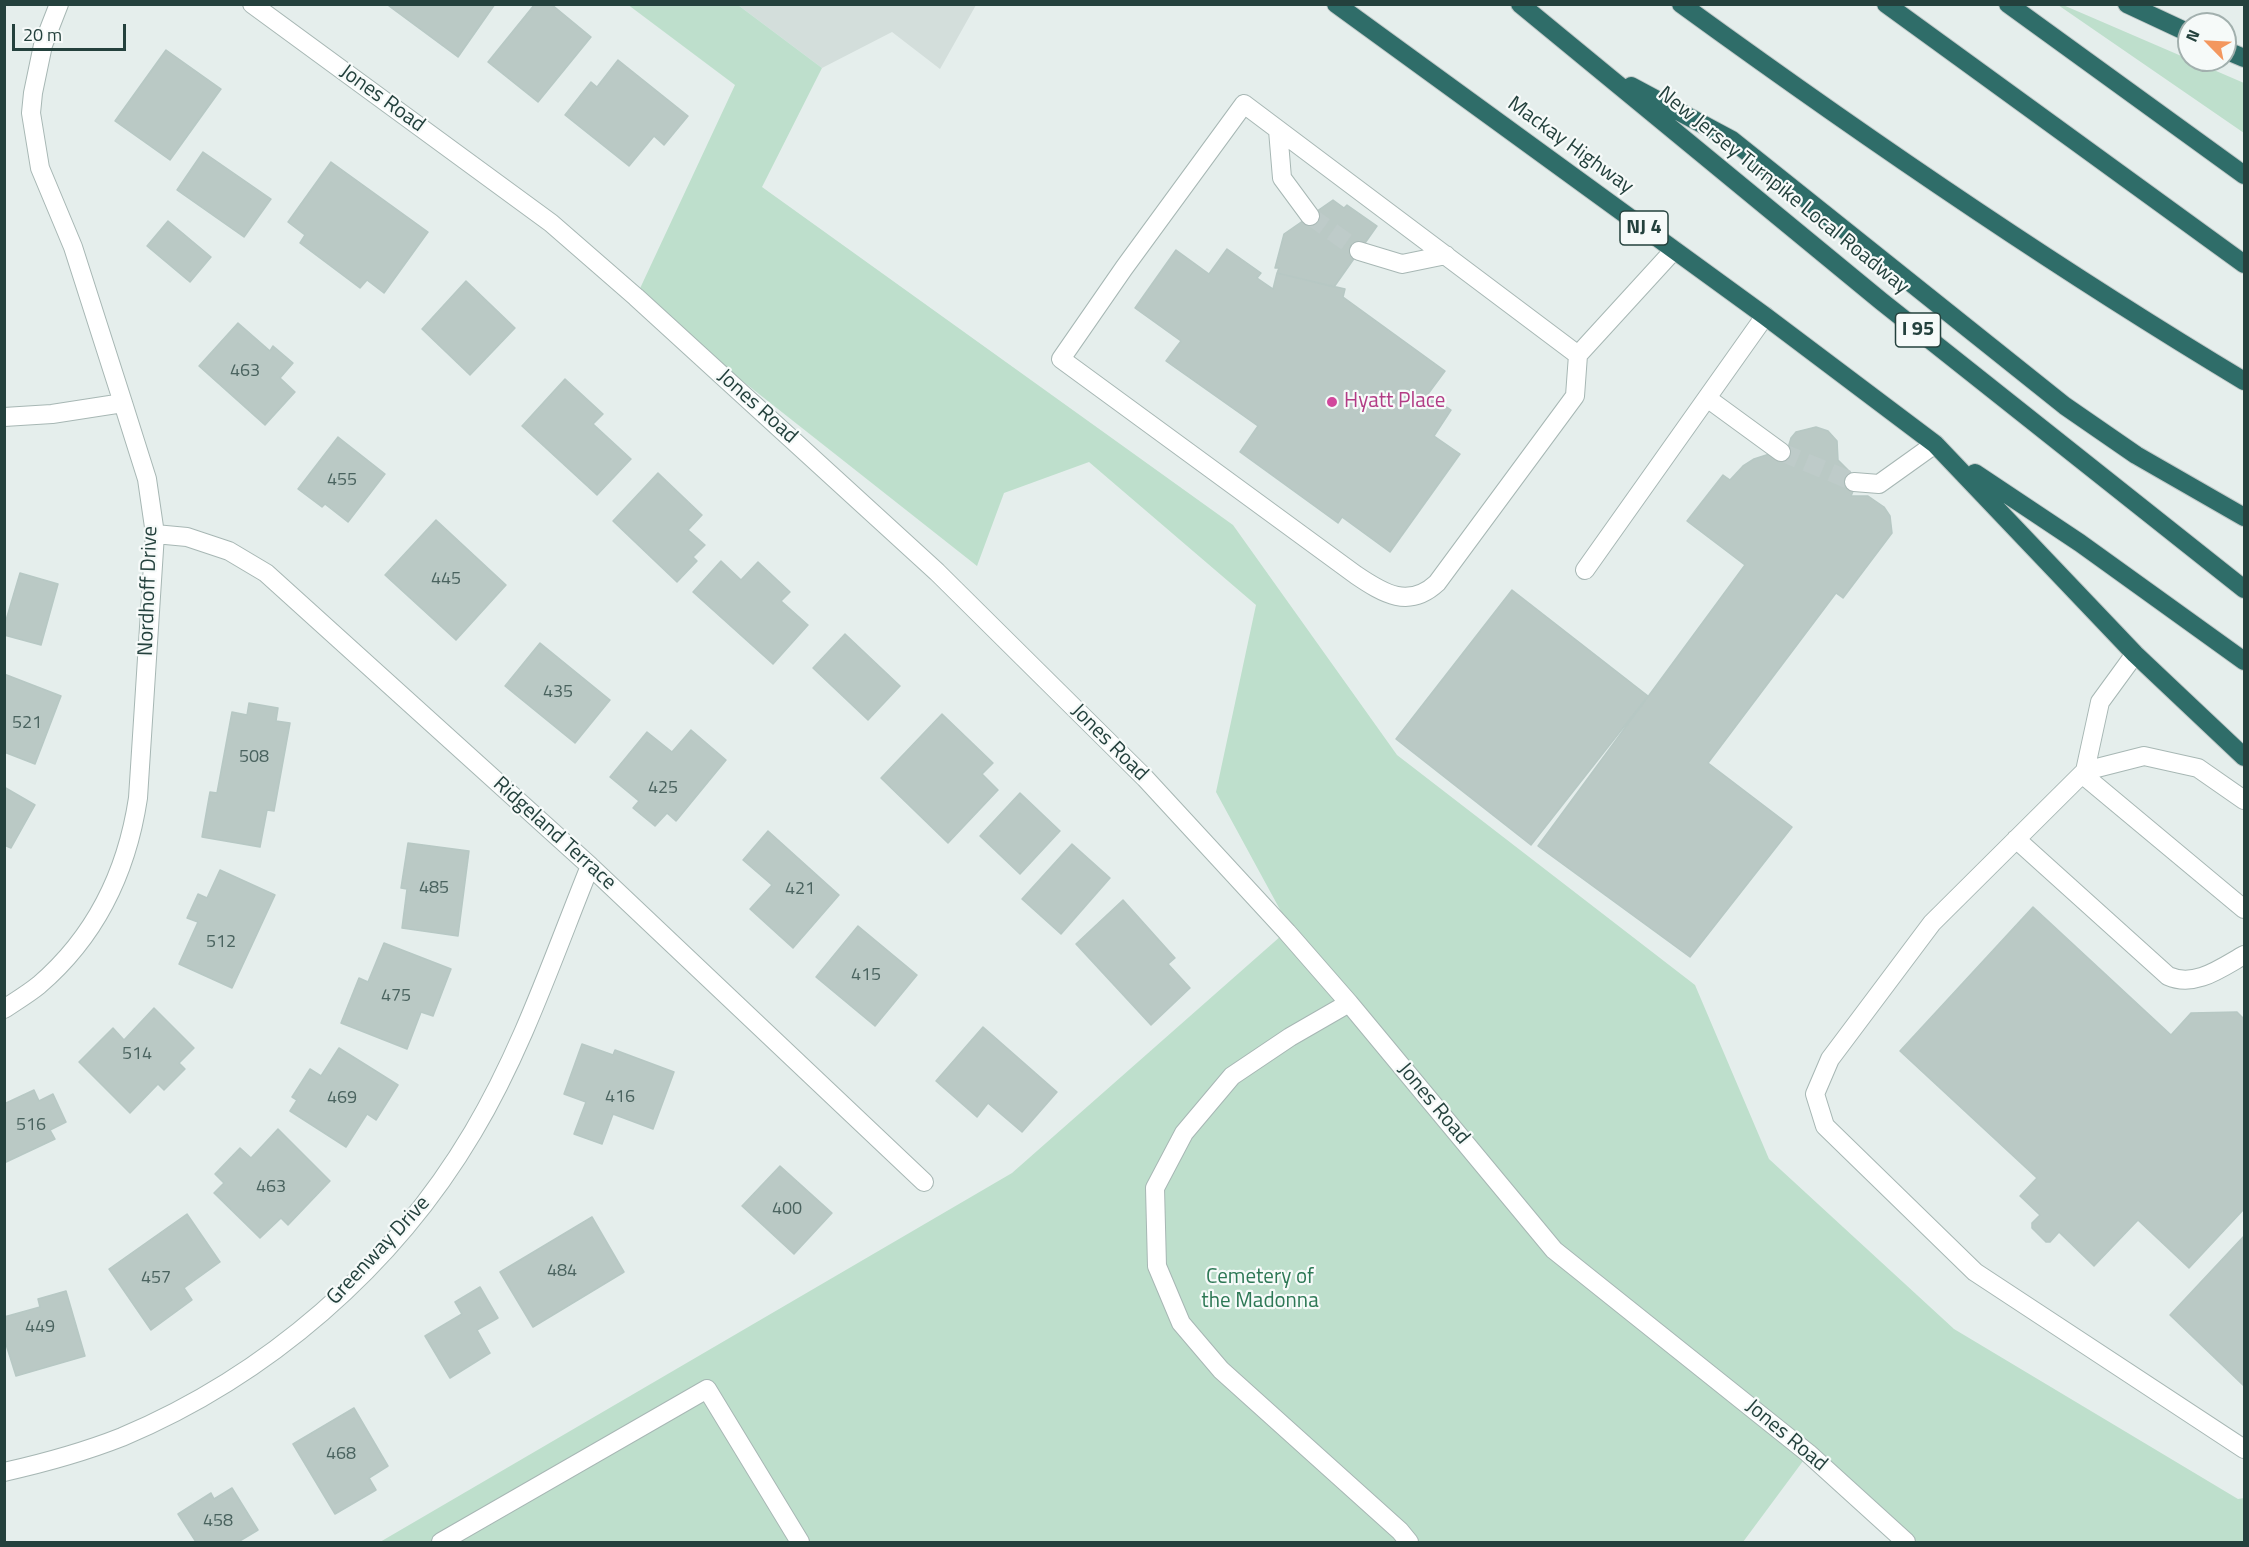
<!DOCTYPE html>
<style>
body{margin:0}
#map{position:relative;width:2249px;height:1547px;overflow:hidden;background:#e5eeec;font-family:"Titillium Web",sans-serif}
canvas{display:block}
.frame{position:absolute;inset:0;border:6px solid #24413d;pointer-events:none}
.north{position:absolute;left:2177px;top:12px;width:60px;height:60px;box-sizing:border-box;background:#f6faf9;border:2px solid #a2b0ae;border-radius:50%;rotate:294deg;font-size:16px;font-weight:700;line-height:24px;text-align:center;color:#24413d}
.north::after{content:'';display:block;margin:auto;width:21px;height:27px;background:#f3975f;clip-path:polygon(50% 0,100% 100%,50% 72%,0 100%)}
.scale{position:absolute;left:12px;top:24px;width:114px;height:27px;box-sizing:border-box;border:3px solid #24413d;border-top:0;padding-left:8px;font-size:18px;line-height:21px;white-space:nowrap;color:#24413d;-webkit-text-stroke:4px #f6faf9;paint-order:stroke}
</style>
<div id="map">
<canvas width="2249" height="1547"></canvas>
<div class="frame"></div>
<div class="north">N</div>
<div class="scale">20 m</div>
</div>
<script>
const c = document.querySelector('canvas').getContext('2d');
c.lineJoin = 'round';
function paint(path, color) { c.fillStyle = color; c.fill(path, 'evenodd'); }
function stroke(path, color, width, dash) { c.strokeStyle = color; c.lineWidth = width; c.lineCap = dash ? 'butt' : 'round'; c.setLineDash(dash || []); c.stroke(path); }
function write(font, color, halo, rows, align = 'center') {
  c.font = font + ' "Titillium Web",sans-serif'; c.lineWidth = 4.5; c.setLineDash([]); c.textBaseline = 'middle'; c.strokeStyle = halo; c.fillStyle = color; for (const [text, x, y, turn = 0] of rows) {
    c.save(); c.translate(x, y); c.rotate((+turn || 0) * Math.PI / 180); c.textAlign = isNaN(turn) ? turn : align; if (halo) c.strokeText(text, 0, 0); c.fillText(text, 0, 0); c.restore();
  }
}
paint(new Path2D(`
 M738,5H976L940,69L892,32L822,68Z`), '#d3dedb');
paint(new Path2D(`
 M627,4L738,5L822,68L762,187L1233,525L1397,755L1695,985L1769,1159L1954,1329L2238,1499L2244,1498V1542H1906L1809,1453L1743,1542H380L1012,1173L1290,928L1216,792L1256,605L1089,462L1004,493L977,566L636,297L735,85Z
 M2058,5H2063L2244,83V133Z`), '#bedfcc');
const building = new Path2D(`
 M390,4H495L458,57L389,6Z
 M535,4H551L591,37L538,102L488,62Z
 M166,50L221,89L170,160L115,121Z
 M618,60L688,116L664,145L654,136L629,166L565,115L591,82L597,87Z
 M203,152L271,199L244,237L177,190Z
 M331,162L428,232L384,293L367,280L360,288L300,243L305,235L288,222Z
 M1333,200L1344,208L1347,205L1377,226L1334,287L1277,273L1279,268H1275L1284,234Z
 M168,221L211,257L190,282L147,246Z
 M1227,249L1261,273L1257,278L1273,289L1277,273L1345,289L1343,297L1445,371L1428,394L1451,410L1434,436L1460,454L1390,552L1342,517L1338,523L1240,452L1258,426L1166,361L1181,341L1135,308L1176,250L1209,274Z
 M466,281L515,328L470,375L422,329Z
 M238,323L270,351L273,346L293,363L280,378L295,392L265,425L199,366Z
 M565,379L603,414L593,424L631,459L597,495L522,426Z
 M1816,427L1828,431L1837,441L1838,460L1852,474L1854,489L1851,496H1868L1884,507L1890,516L1892,533L1843,598L1836,593L1708,763L1792,827L1690,957L1538,846L1745,565L1687,521L1723,475L1730,480L1743,466L1754,459L1788,448L1791,438L1796,432Z
 M338,437L385,474L348,522L325,504L322,507L298,489Z
 M658,473L702,515L688,530L705,545L693,557L697,561L677,582L613,521Z
 M436,520L506,585L456,640L385,575Z
 M721,561L741,580L758,562L790,592L781,601L808,625L773,664L693,592Z
 M20,573L58,584L41,645L4,635V627Z
 M1512,590L1648,696L1531,845L1396,739Z
 M845,634L900,686L868,720L813,668Z
 M540,643L610,700L575,743L505,686Z
 M4,674L61,696L35,764L4,752Z
 M249,703L278,708L276,721L290,723L274,811L267,810L260,847L202,837L210,792L217,793L232,712L247,715Z
 M942,714L993,763L982,774L998,790L948,843L881,778Z
 M691,730L726,760L676,821L667,813L655,826L633,808L639,801L610,777L647,732L672,752Z
 M4,787L35,805L11,848L4,845Z
 M1020,793L1060,831L1020,874L980,836Z
 M768,831L839,895L793,948L750,909L772,885L743,860Z
 M408,843L469,851L458,936L402,928L407,889L401,888Z
 M1072,844L1110,878L1061,934L1022,899Z
 M220,870L275,895L232,988L179,964L198,922L187,918L198,894L207,898Z
 M1123,900L1175,958L1168,964L1190,988L1151,1025L1076,944Z
 M2033,907L2171,1035L2191,1013L2237,1012L2244,1019V1209L2189,1268L2138,1220L2094,1266L2059,1232L2050,1242H2046L2032,1228V1223L2040,1215L2020,1196L2037,1178L1900,1051Z
 M858,926L917,975L875,1026L816,977Z
 M384,943L451,969L433,1016L421,1012L407,1049L341,1023L359,978L368,982Z
 M154,1008L194,1048L179,1063L185,1069L164,1090L158,1084L130,1113L79,1062L113,1028L124,1040Z
 M983,1027L1057,1092L1022,1132L988,1103L977,1117L936,1081Z
 M582,1044L613,1055L615,1050L674,1072L653,1129L613,1114L602,1144L574,1134L586,1102L564,1094Z
 M339,1048L398,1085L376,1120L367,1114L346,1147L290,1111L297,1100L292,1097L310,1069L321,1076Z
 M34,1090L39,1101L53,1094L66,1122L50,1130L55,1139L4,1163V1104Z
 M278,1129L330,1181L288,1225L281,1218L260,1238L214,1193L224,1183L215,1174L240,1148L251,1158Z
 M780,1166L832,1213L794,1254L742,1206Z
 M187,1214L220,1262L184,1288L192,1300L151,1330L109,1269Z
 M592,1217L624,1272L533,1327L500,1272Z
 M2244,1236V1386L2170,1315Z
 M480,1287L498,1318L477,1330L490,1353L450,1378L425,1336L462,1314L455,1302Z
 M66,1291L85,1356L16,1376L4,1338V1317L40,1307L38,1299Z
 M354,1408L388,1466L369,1478L376,1490L335,1514L293,1444Z
 M232,1488L258,1530L238,1542H196L178,1514L211,1493L214,1499Z`);
paint(building, '#bac9c5');
stroke(building, '#b7c8c4', 1.5);
stroke(new Path2D(`
 M1310,216L1359,251
 M1781,452L1854,482`), '#becbc9', 18, [18, 9]);
const minor = new Path2D(`
 M252,4L551,223L636,297L937,572L1145,778L1287,932L1349,1003L1554,1250L1808,1453L1906,1542
 M1278,130L1282,178L1310,216
 M1359,251L1402,264L1446,255
 M1578,355L1244,104L1124,268L1061,359L1356,575C1384,594 1409,609 1437,583L1575,396L1578,355L1674,250
 M1707,398L1781,452
 M4,417L52,414L123,403
 M1854,482L1879,484L1935,444
 M155,534L187,537L229,551L266,573L590,866L924,1182
 M1585,570L1765,316
 M2135,654L2100,702L2085,771L1932,923L1830,1059L1815,1094L1825,1126L1975,1272L2244,1449
 M2085,771L2144,756L2198,768L2244,800
 M2082,774L2244,909
 M2016,839L2168,976C2195,988 2221,968 2244,955
 M1349,1003L1290,1037L1232,1076L1184,1133L1155,1188L1157,1266L1181,1323L1221,1370L1400,1531L1409,1542
 M4,1009C16,1001 28,994 39,985C96,936 127,871 138,798L155,534L147,479L123,403L73,247L40,168L31,113L33,93L43,45L59,4
 M4,1472C44,1463 84,1452 122,1437C267,1376 393,1267 473,1132C522,1050 554,955 590,866
 M441,1542L707,1389L800,1542`);
const highway = new Path2D(`
 M1336,4L1765,316L1935,444L2135,654L2244,757
 M1520,4L1881,301L2244,589
 M1681,4C1864,137 2051,265 2244,381
 M1886,4L2244,264
 M2008,4L2244,175
 M2127,4L2189,33
 M2225,50L2244,58
 M1631,86L1732,140L2065,406L2136,455L2244,517
 M1975,473L2080,543L2244,661`);
stroke(minor, '#a7b7b4', 20);
stroke(highway, '#c2cac9', 20);
stroke(minor, '#fff', 18);
stroke(highway, '#2f6d69', 18);
for (const [x, y, r, color] of [
 [1332,402,6,"#d1479c"]
]) { const dot = new Path2D(); dot.arc(x, y, r, 0, 2 * Math.PI); c.fillStyle = color; c.fill(dot); stroke(dot, '#f6faf9', 2); }
write('18px', '#4a635f', null, [
 ["463",245,372],
 ["455",342,481],
 ["445",446,580],
 ["435",558,693],
 ["521",27,724],
 ["508",254,758],
 ["425",663,789],
 ["485",434,889],
 ["421",800,890],
 ["512",221,943],
 ["415",866,976],
 ["475",396,997],
 ["514",137,1055],
 ["416",620,1098],
 ["469",342,1099],
 ["516",31,1126],
 ["463",271,1188],
 ["400",787,1210],
 ["484",562,1272],
 ["457",156,1279],
 ["449",40,1328],
 ["468",341,1455],
 ["458",218,1522]
]);
for (const [x, y, w] of [
 [1644,228,48],
 [1918,330,45]
]) { const box = new Path2D(); box.roundRect(x - w / 2, y - 17, w, 34, 4.5); c.fillStyle = '#f6faf9'; c.fill(box); stroke(box, '#24413d', 1.5); }
write('bold 20px', '#24413d', null, [
 ["NJ 4",1644,228],
 ["I 95",1918,330]
]);
write('21px', '#24413d', '#f6faf9', [
 ["Jones Road",382,99,36],
 ["Mackay Highway",1570,146,36],
 ["New Jersey Turnpike Local Roadway",1783,191,39],
 ["Jones Road",757,407,42],
 ["Nordhoff Drive",149,591,-88],
 ["Jones Road",1109,743,45],
 ["Ridgeland Terrace",554,834,42],
 ["Jones Road",1433,1104,50],
 ["Greenway Drive",379,1251,-47],
 ["Jones Road",1786,1436,40]
]);
write('21px', '#b23c85', '#f6faf9', [
 ["Hyatt Place",1344,402]
], 'left');
write('21px', '#2d7855', '#f6faf9', [
 ["Cemetery of",1260,1278],
 ["the Madonna",1260,1302]
]);
</script>
